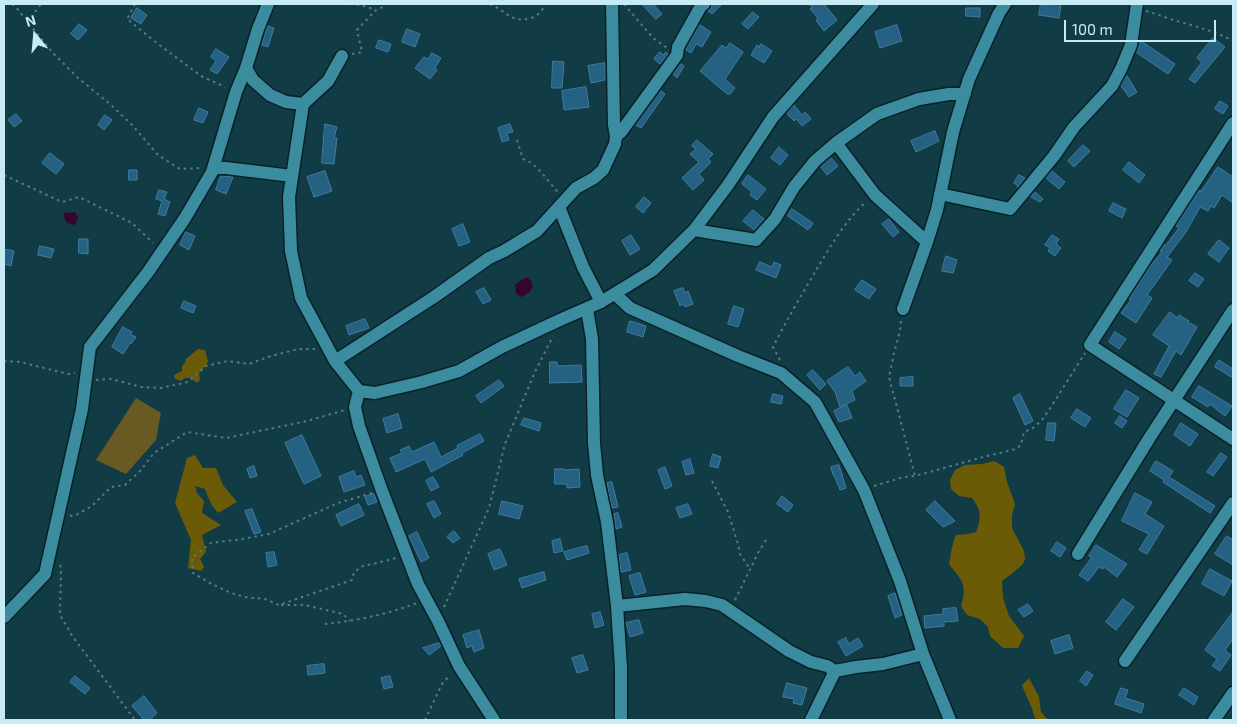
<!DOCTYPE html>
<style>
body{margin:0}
#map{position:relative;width:1237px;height:724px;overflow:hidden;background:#113c46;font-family:"Exo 2",sans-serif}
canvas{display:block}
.frame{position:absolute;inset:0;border:5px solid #c6ebf5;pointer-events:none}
.north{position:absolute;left:10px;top:10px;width:50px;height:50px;-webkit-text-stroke:4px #113c46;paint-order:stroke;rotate:343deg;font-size:14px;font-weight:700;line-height:20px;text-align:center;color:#c6ebf5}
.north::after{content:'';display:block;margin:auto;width:18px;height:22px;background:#c6ebf5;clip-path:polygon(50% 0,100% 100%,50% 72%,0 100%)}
.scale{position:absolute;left:1064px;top:20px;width:152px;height:22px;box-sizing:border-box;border:2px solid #c6ebf5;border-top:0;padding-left:6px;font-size:15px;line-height:18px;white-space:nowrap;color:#c6ebf5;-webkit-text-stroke:4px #113c46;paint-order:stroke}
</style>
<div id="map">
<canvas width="1237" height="724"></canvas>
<div class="frame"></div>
<div class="north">N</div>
<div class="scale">100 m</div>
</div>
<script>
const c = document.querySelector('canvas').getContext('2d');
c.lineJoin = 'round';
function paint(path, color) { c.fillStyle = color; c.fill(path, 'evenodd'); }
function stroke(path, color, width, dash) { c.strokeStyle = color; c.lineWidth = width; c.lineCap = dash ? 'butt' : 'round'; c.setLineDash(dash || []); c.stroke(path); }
paint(new Path2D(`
 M136,398L161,413L156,440L126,474L96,460Z`), '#685a22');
paint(new Path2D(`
 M198,349L205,350L208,361L206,366L199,373L200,380L198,382H195L191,378H185L181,381L175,379L174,375L182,371V366L185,363L186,359Z
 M195,455L203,468H216L223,485L237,502L218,513L211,504L205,489L195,486L197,493L204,501L202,513L221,525L202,535L206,552L200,559L204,567L201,571L188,568L191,540L175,503L187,458Z
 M994,461L1004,467L1007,482L1015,504L1012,515V528L1024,551L1025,559L1023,564L1015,571L1002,581L1003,598L1009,616L1024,636L1018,648H1003L990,636L988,627L980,619L967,615L961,606C964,596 966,586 959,577C956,572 953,570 949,564C951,554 952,544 956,535L968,534L976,532C982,517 981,510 972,498L959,496L951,489L950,480L955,470L965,465L982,464Z
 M1029,678L1039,697L1041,712L1048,720H1036C1033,715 1033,709 1030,704C1028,698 1024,692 1022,685Z`), '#6c5b06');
paint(new Path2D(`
 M65,212L69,213L75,212L78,218L75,225L67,223L63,216Z
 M526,278H528C538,286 529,295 520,297L516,293L515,285C516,283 523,279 526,278Z`), '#37042f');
const building = new Path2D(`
 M642,4H653L662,14L656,19Z
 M712,4H722L712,14L708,11L711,8Z
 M810,4H824L837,20L824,31L816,20L818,18L810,9L812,8Z
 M1041,4H1061L1059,18L1039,15Z
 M137,8L147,15L141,24L131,18Z
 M966,8H980V17L966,16Z
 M753,12L759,17L748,29L742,24Z
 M79,24L87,30L78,40L71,34Z
 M700,25L711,32L702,47L696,44L691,53L686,50Z
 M897,25L902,41L880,48L875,32Z
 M268,26L274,28L268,47L262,45Z
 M407,29L420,34L415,47L402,42Z
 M1213,38L1225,47L1195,83L1189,79L1202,62L1197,58Z
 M379,40L391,44L388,52L376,48Z
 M1141,41L1175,64L1168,74L1137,53Z
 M730,43L743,52L725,79L735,88L730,94H727L700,71L722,45L726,48Z
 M761,44L772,51L764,63L751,55L757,45L759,47Z
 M216,49L229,57L217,74L210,70L216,61L211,57Z
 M660,52L663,55L666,52L668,54L660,64L654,59Z
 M432,53L441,58L435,68L437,70L430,79L415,68L424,57L428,59Z
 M553,61L564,62L562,88H552Z
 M605,63V80L591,83L588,66Z
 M681,64L684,66L677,78L673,74Z
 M1127,76L1137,92L1129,97L1121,86Z
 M586,87L589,107L564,110L562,91Z
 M661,91L665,94L641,128L636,125Z
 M1220,101L1228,106L1223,114L1215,109Z
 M794,105L802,115L805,112L811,119L802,126L796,119L794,121L787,114Z
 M199,108L208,112L203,123L194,120Z
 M16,114L22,121L14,127L8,120Z
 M105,115L112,120L104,130L98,125Z
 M325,124L337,127L334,138H337L334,164L322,163Z
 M510,124L513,132L507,133L509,140L502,142L498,128Z
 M935,131L939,141L916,152L911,141Z
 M697,140L713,154L708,159L711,162L699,174L704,180L693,190L682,178L699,162L690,154L696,149L692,146Z
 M1083,145L1090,151L1074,167L1068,161Z
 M779,147L788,155L780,165L771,158Z
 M50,153L64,164L56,174L42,163Z
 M831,158L838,166L827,175L821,167Z
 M1129,162L1145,175L1139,183L1123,170Z
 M1218,167L1233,177V203L1222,195L1214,208L1211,206L1208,211L1200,207L1186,232L1167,257L1172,260L1147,295L1152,298L1136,323L1121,313L1131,300L1129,299L1150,266L1162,252L1160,251L1164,245H1166L1179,228L1176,226L1199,190L1201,191Z
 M129,170H137V180H129Z
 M325,171L332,191L314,197L307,177Z
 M1052,171L1065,182L1059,189L1046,178Z
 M748,175L766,189L757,200L750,195L752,192L742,184Z
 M1019,175L1025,178L1017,188L1018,186L1014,183Z
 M221,176L233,177L226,194L216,190Z
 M159,190L167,192L164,199L170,202L165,216L158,214L162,201L156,199Z
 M1035,192L1043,199L1040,202L1031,197Z
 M644,197L651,203L643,213L636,207Z
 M1113,203L1126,209L1122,218L1109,211Z
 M792,209L813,223L810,228H808V230L788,216Z
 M753,210L764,219L754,230L743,221Z
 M889,219L899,232L893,237L882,224Z
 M463,224L470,242L459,246L452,229Z
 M186,232L195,236L189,250L180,245Z
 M631,235L640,249L630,255L622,241Z
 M1052,235L1059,239L1056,244L1061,248L1055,256L1048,251L1050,248L1045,245Z
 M79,239H88V254L79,253Z
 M1219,240L1229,248L1219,262L1208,254Z
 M40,246L54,249L51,258L38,255Z
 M4,249L14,251L11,266L4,264Z
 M946,256L957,260L953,273L942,271Z
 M760,262L772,267L774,262L781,265L776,278L756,270Z
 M1195,273L1204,279L1198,287L1189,281Z
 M862,280L876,289L869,299L855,290Z
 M484,288L491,300L483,304L476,292Z
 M683,288L685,293L688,291L693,304L685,307L684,304L680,306L674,291Z
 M184,301L196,306L193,313L181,308Z
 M734,306L744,309L738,327L728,324Z
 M1170,312L1177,318L1179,315L1189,321L1188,322L1197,327L1181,355L1176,351L1161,377L1154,374L1169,346L1153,335Z
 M365,319L369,328L349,335L346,326Z
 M630,321L646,326L643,337L627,332Z
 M123,327L132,332L131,335L136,337L131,344L130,343L123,354L112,347Z
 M1115,332L1126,339L1119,349L1109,342Z
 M1219,360L1233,369V378L1215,367Z
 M550,362H557V366L581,365L582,382L550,383Z
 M848,367L855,376L860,372L866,381L852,391L855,400L840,407L835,392L827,381Z
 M813,370L826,384L820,390L807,375Z
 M913,377V386H900V378Z
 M499,380L504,386L481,403L476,396Z
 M1199,386L1232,406L1225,416L1210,404L1208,407L1192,397Z
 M1126,390L1139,398L1127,417L1114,409Z
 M773,394L783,396L781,404L771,402Z
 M1020,394L1033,421L1025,425L1013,398Z
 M847,405L852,418L839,422L834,411Z
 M1077,409L1091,418L1085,427L1071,418Z
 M398,414L402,428L387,433L383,419Z
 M1120,416L1127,421L1122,428L1115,423Z
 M524,418L541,423L539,431L521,425Z
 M1048,423H1056L1054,441L1046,440Z
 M1181,423L1198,434L1190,446L1174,435Z
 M480,434L484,441L462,453L463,455L431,472L425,459L396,472L390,458L402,453L400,450L409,446L412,452L434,442L441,457L458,448L457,446Z
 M302,435L321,476L304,484L285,443Z
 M1221,453L1227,457L1213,476L1207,472Z
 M713,454L721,457L718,468L710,466Z
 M690,459L694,473L686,475L682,462Z
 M1156,461L1173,471L1169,477L1215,506L1210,513L1163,482L1164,480L1150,471Z
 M839,465L846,488L840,490L834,475H833L831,467Z
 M254,466L257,476L250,478L247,469Z
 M665,467L672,486L665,489L658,470Z
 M555,469H564V470L579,469L580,487L567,488V484H555Z
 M354,471L356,477L361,475L365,485L344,492L339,477Z
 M433,477L439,487L431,491L426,481Z
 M612,482L618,507L612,508L607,483Z
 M1135,493L1152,502L1145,514L1164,526L1147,554L1139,550L1149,534L1122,521Z
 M374,494L377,502L368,505L365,497Z
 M782,496L793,505L788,512L777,504Z
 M434,501L441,514L434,518L427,504Z
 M502,501L523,506L519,519L499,514Z
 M935,501L955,521L943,527L926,510Z
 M359,504L364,515L341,526L336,515Z
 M688,504L692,514L680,518L676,508Z
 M252,509L261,532L254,534L245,511Z
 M618,513L622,527L616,529L614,514Z
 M454,531L460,538L453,543L447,537Z
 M417,532L429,558L421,562L409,536Z
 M1227,536L1233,540V565L1215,554Z
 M560,539L563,551L554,553L552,541Z
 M1057,542L1066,548L1060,557L1051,551Z
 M1096,545L1127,564L1117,577L1104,567L1103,569L1099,567L1088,581L1079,575L1092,557L1089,556Z
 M587,546L589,553L567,560L564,552Z
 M500,549L507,565L494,570L488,554Z
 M274,552L277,565L268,567L266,553Z
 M627,553L631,570L621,572L619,555Z
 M1210,569L1232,581L1224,596L1202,584Z
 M544,572L546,580L522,588L519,579Z
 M640,573L646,592L635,595L629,576Z
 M895,593L902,615L895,618L888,596Z
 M1123,599L1134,607L1116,630L1106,622Z
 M1028,604L1033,611L1024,617L1018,610Z
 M956,608L958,621L944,622V626L925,628L924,616L943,614V609Z
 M600,612L604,625L595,628L592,614Z
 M1233,612V639L1225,650L1231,655L1220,671L1212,666L1217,659L1205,650Z
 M639,620L643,633L630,637L626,623Z
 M479,630L484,648L474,652L472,646L467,648L463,635Z
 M1069,635L1073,648L1055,654L1051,641Z
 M846,638L849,644L858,638L863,646L846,656L838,642Z
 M439,643L441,646L429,655L423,648Z
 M583,655L588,670L577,673L572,658Z
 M324,664L325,673L308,675L307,666Z
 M1087,671L1093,675L1086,686L1080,681Z
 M75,676L90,688L85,694L70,682Z
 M390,676L393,687L384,689L381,678Z
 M787,683L807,688L802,705L793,703L794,699L783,697Z
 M1121,688L1128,690L1125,698L1144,704L1141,713L1115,704Z
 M1184,688L1198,697L1194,705L1179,695Z
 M144,696L157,713L149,720H144L132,706Z`);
paint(building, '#246182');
stroke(building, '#407c9f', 1);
const minor = new Path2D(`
 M612,4L614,125L616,136L621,132L677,55L678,47L701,6L704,4
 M342,56L328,81L303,104L289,197L291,251L301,298L335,361L359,391L375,393L422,382L459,371L502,347L562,319L601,302L653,270L694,230L728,185L773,117L873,4
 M246,68L253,80L270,95L286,102L303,104
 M1233,123L1090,345L1233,439
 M836,143L875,195L927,242
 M214,168H226L292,176
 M940,194L1010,209L1054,156L1074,127L1112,86L1121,69L1131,45L1137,4
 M559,207L583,267L601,302
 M694,230L756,240L775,219L794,187L815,161L836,143L877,114L919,99L949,94H965
 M615,294L630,308L738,356L781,373L815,402L864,490L900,581L923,654L950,720
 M587,309L592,339L594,443L597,475L607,522L617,606L621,668V720
 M903,309L927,242L937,210L953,132L969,79L999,13L1005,4
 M335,361L434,297L489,258L504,251L537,231L576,188L594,178L603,170L615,144L616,136
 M359,391L355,407L359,426L382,491L418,584L438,621L459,666L494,720
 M1078,554L1150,437L1233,310
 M617,606L685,599L706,601L722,605L789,651L811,662L827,666L835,671L856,667L883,664L923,654
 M4,617L45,574L82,409L90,347L148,272L185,218L212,172L236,92L246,68L258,29L268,4
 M1125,661L1233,503
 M811,720L835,671
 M1214,720L1233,693`);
stroke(minor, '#082127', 15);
stroke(new Path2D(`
 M12,4L15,6L52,52L78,78L110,104L133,126L158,155L180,169L201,168
 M135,4L127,19L158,44L201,76L225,87
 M350,4L361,5L376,10
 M490,4C507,11 511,24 531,18C538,16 543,10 545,4
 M624,4L653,38L667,48
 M1146,11C1160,15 1174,21 1188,24C1204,29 1219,33 1233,41
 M27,22L41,4
 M352,54L362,52L357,30L376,10L385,6L386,4
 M517,140L523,159C538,164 547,181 558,192
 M4,175L62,202L79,197L132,223L153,243
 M901,321L900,331L894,353L889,377L915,476
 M780,360L773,347C786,321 801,296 815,272C828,250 846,219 866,202
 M4,361L20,362L68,374L75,373
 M96,380L111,379L141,387L161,388L188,382L206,366L228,361L249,364L271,356L298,349H315
 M712,481L728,512L738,544L740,554L750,569
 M874,486L904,477L915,476L987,456L1016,449L1021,445L1024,432L1033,428L1042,420L1051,407L1085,353
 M372,493L338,503L269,534L243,539L211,543L192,558L193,573L210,583L231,593L245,597L265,599L279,605L352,580L354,572L363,566L373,564L396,558
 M70,516L78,514L92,506L111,487L125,485L141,470L154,453L187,432L226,438L307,421L345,410
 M60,565L61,568L60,615L73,637L135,720
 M735,600L759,551L768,537
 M281,605H305L343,614L350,621
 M444,607L489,508L505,444L534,374L553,336
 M325,624C355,621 388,614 417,603
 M425,720L442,684L450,675`), '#537c86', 2, [2.5, 4]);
stroke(minor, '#3c8c9f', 12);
</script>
